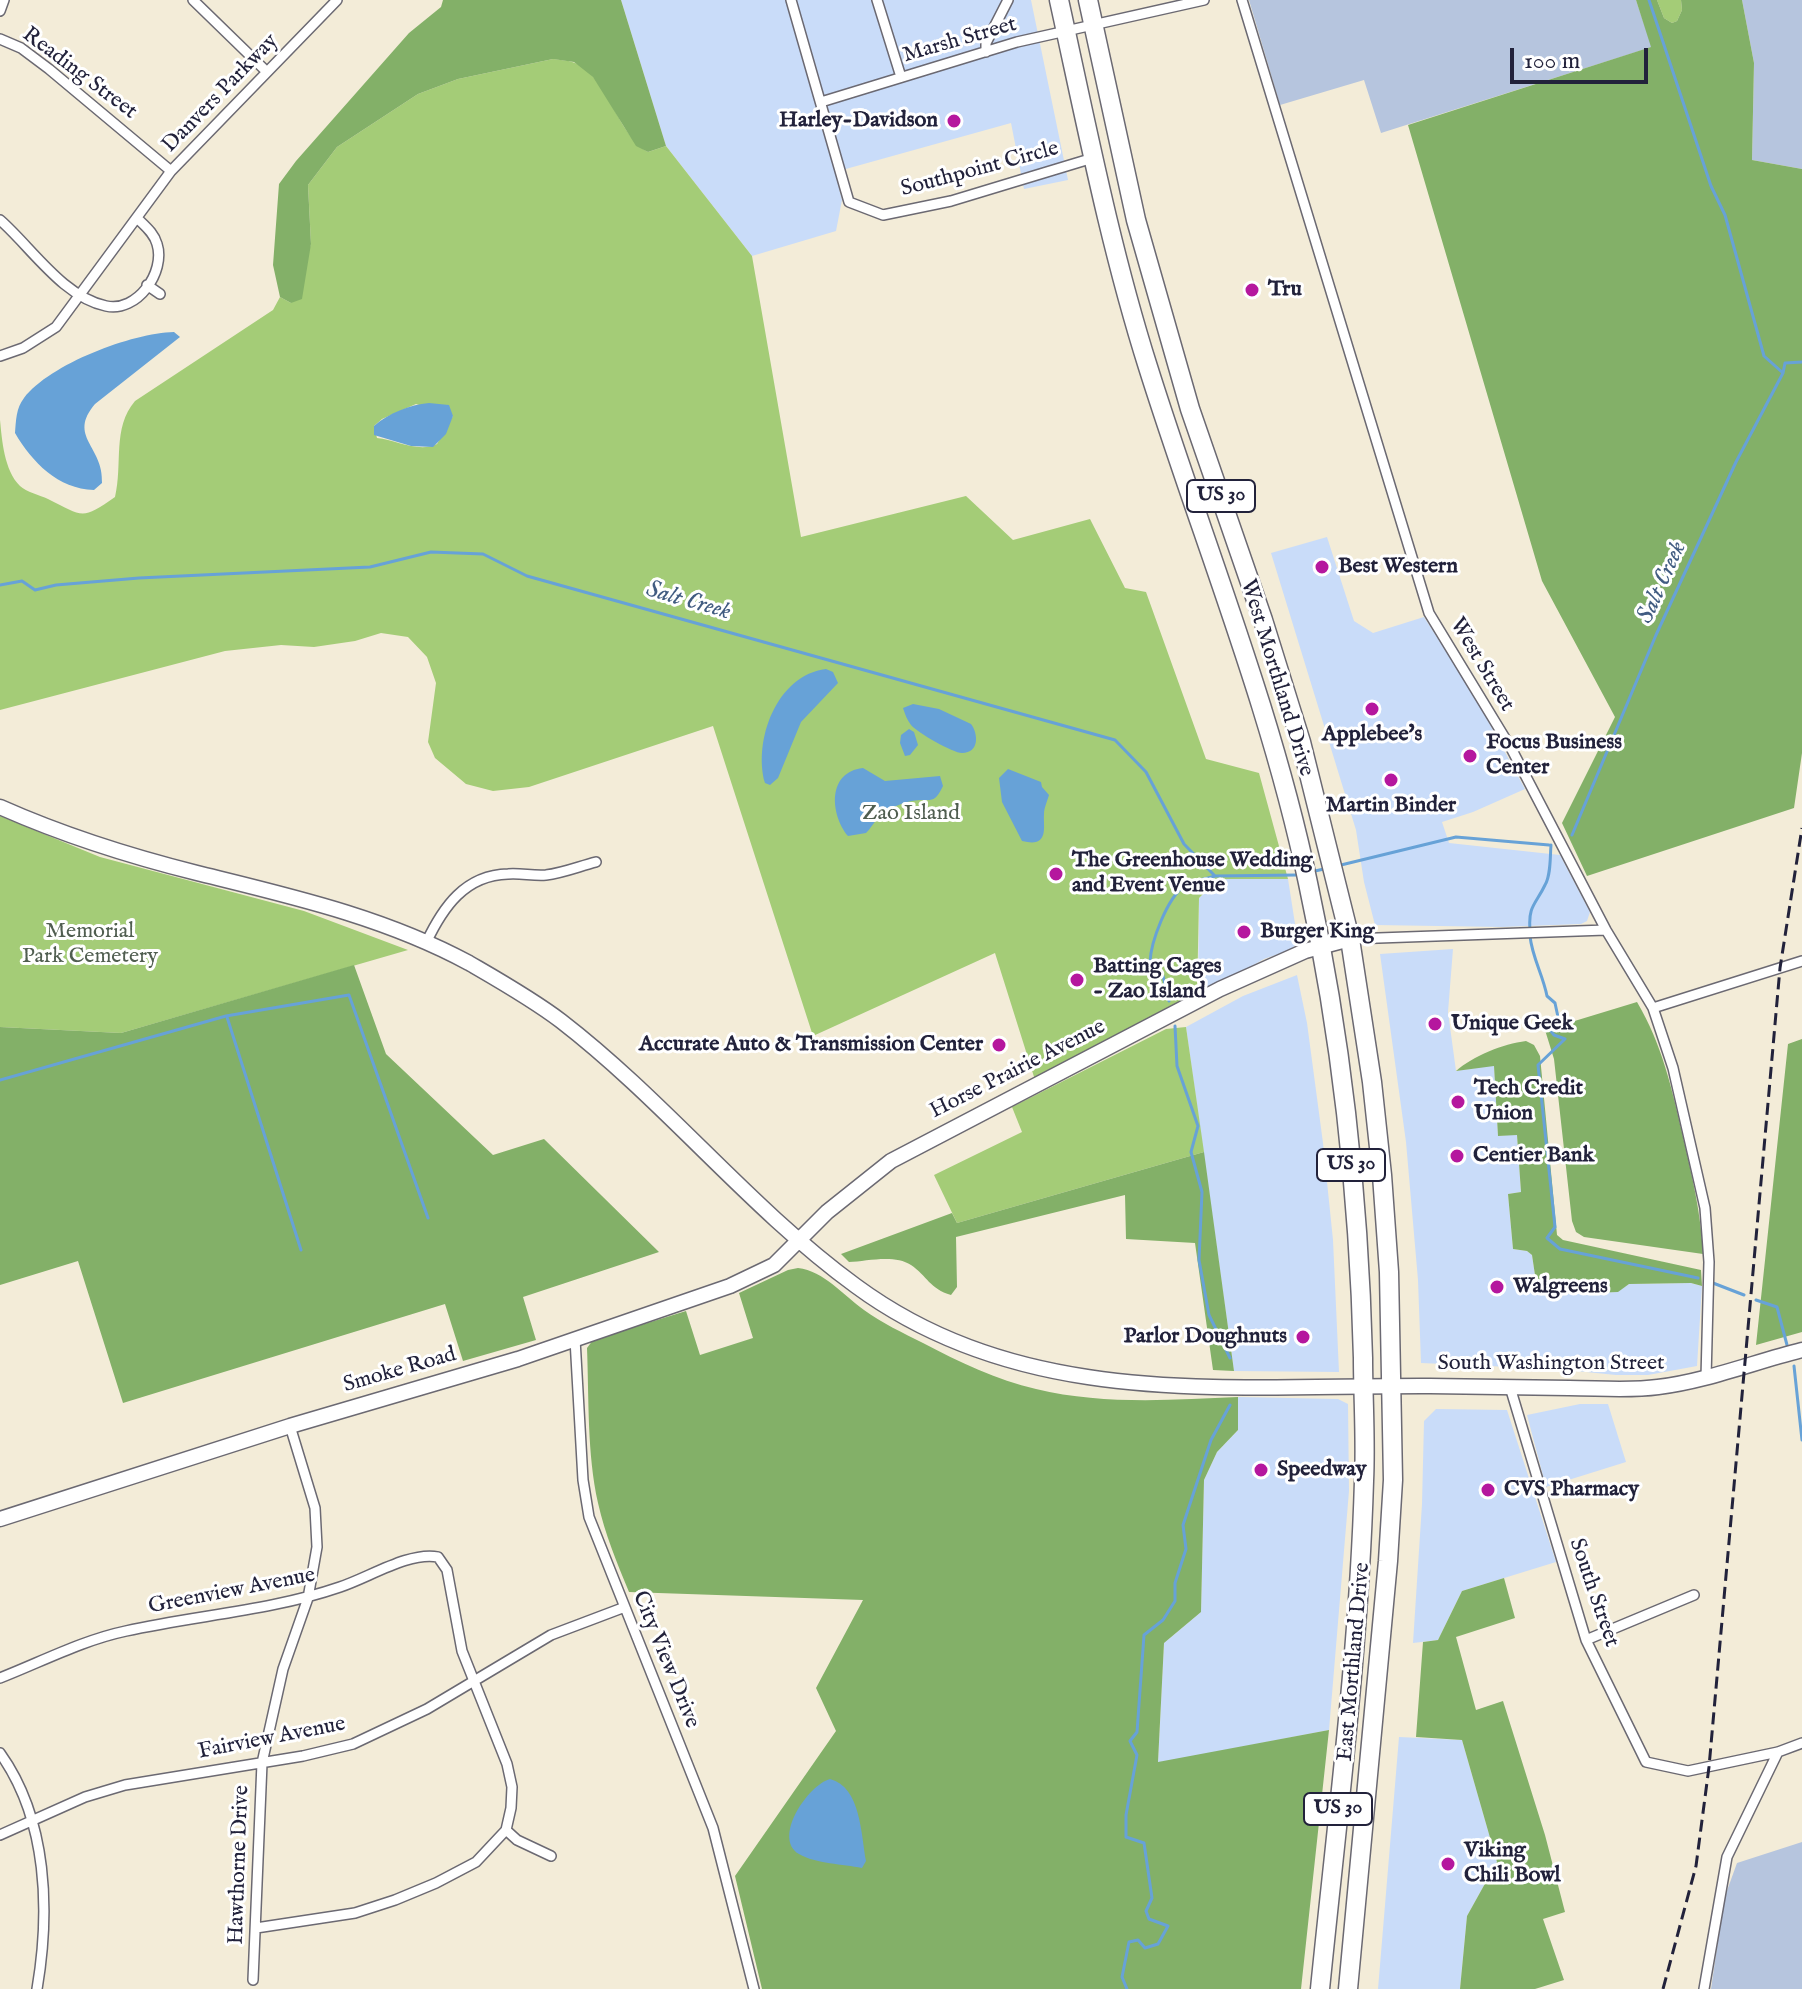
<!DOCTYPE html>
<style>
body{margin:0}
#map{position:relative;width:1802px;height:1989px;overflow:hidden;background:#f3ecd8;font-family:"IM FELL English",serif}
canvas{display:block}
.scale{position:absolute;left:1510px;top:48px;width:138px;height:36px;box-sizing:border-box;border:4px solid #22223b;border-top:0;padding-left:10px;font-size:24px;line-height:28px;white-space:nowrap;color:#22223b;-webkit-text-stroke:6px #fff;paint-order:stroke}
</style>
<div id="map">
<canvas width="1802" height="1989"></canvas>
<div class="scale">100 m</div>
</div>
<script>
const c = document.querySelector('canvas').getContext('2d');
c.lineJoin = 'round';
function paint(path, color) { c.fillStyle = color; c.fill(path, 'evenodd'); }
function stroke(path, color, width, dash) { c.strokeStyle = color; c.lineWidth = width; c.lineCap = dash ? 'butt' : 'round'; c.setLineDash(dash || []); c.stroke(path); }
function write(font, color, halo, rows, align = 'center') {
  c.font = font + ' "IM FELL English",serif'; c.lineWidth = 6; c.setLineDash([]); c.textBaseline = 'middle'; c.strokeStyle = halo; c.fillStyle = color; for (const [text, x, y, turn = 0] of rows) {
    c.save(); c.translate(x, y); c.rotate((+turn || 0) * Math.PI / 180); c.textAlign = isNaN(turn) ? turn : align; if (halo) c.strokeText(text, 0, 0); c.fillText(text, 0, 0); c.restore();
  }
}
paint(new Path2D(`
 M621,0H1031L1068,180L1024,189L1011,123L835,172L842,200L836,231L752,256L666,146Z
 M1327,537L1354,621L1373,633L1424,617L1474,695L1525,789L1473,812L1442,822L1449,843L1560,855L1590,912L1587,921L1581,924L1502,927L1375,925L1364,882L1356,830L1271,553Z
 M1219,879H1288L1298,943L1290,950L1264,959L1198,997L1199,898Z
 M1453,949L1448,1012L1456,1071L1494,1065L1498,1136L1517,1134L1521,1192L1508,1194L1513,1249L1527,1251L1532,1255L1538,1295L1617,1292L1629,1284L1691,1283L1702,1286L1697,1366L1648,1375H1616L1556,1369L1421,1363L1418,1280L1406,1142L1380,954Z
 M1297,975L1307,1023L1323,1143L1333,1240L1339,1372L1234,1371L1186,1027L1243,996Z
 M1238,1397L1338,1399L1348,1404L1349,1491L1329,1730L1158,1763L1164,1643L1201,1612L1204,1480L1217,1452L1238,1430Z
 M1580,1404H1608L1626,1462L1546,1487L1527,1415Z
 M1436,1409L1507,1410L1556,1562L1462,1591L1438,1640L1413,1643L1422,1504L1424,1421Z
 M1399,1737L1462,1740L1497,1862L1467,1916L1460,1989H1378Z`), '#c9dcf9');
paint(new Path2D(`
 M1249,0H1636L1652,47L1381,133L1364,80L1280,105Z
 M1742,0H1802V169L1752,160L1754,63Z
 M1802,1842V1989H1711L1724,1899L1737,1863Z`), '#b6c5de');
paint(new Path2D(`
 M1657,0H1681L1682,10L1677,21L1672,23L1664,18Z
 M553,59C559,60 566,60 572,62C607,72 616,134 648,152L666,146L752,256L801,537L966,496L1013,540L1090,519L1125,588L1146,592L1206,759L1259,773L1288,879H1218L1199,898L1197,997L1035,1080L995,953L813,1036L713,726L529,787L493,791L466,784L435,758L428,742L436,683L427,657L408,637L381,633L355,641L314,647L281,645L225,651L0,710V420C2,440 4,470 20,486C26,492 40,495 48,499C83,516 81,521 115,497C123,464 112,428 135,401L273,310L280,297L291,303L311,244L308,185L337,147L418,94L458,79ZM416,404L453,416L437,444C419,453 396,440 377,438L374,426L382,419Z
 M0,816L100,857L304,911L408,950L121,1033L0,1027Z
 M1186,1027L1204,1152L957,1223L934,1175L1022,1132L1012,1107L1166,1029Z`), '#a4cc77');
paint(new Path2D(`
 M443,0H621L666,146L648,152L636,146L593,77L574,62L553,59L458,79L418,94L337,147L308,185L311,244L302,299L291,303L280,297L273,265L279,184L296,161L409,33L441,7Z
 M1636,0H1657L1664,18L1672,23L1677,21L1682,10L1681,0H1742L1754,63L1752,160L1802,169V753L1794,808L1587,876L1562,823L1615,717L1542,581L1408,125L1651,47Z
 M354,965L386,1054L493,1155L544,1139L659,1252L523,1297L536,1340L463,1361L445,1304L123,1403L78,1261L0,1285V1027L121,1033Z
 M1637,1002C1662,1044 1672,1089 1683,1137C1692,1176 1701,1213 1703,1254L1584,1237L1576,1232L1572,1221L1554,1059L1545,1030Z
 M1802,1039V1332L1756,1345L1788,1044Z
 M1526,1041L1534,1045L1540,1056L1557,1235L1563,1240L1701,1270L1702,1286L1691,1283L1629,1284L1618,1292L1538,1295L1532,1255L1527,1251L1513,1249L1508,1194L1521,1192L1517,1135L1498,1136L1494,1066L1456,1071C1473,1056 1503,1044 1526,1041Z
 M1204,1152L1234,1371L1213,1370L1195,1243L1126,1239L1125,1195L956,1237L957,1287L951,1295C930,1289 927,1276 911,1265C895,1254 867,1261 849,1262L841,1254L952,1213L957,1223Z
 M798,1268C824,1271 843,1295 864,1310C882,1323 903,1333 923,1343C959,1362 997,1380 1036,1389C1102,1405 1171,1400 1238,1397V1430L1217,1452L1204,1480L1201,1612L1164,1643L1158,1762L1329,1730L1301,1989H762L735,1876L836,1731L816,1688L863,1600L629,1592C617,1563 605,1534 598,1503C587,1453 589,1399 587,1348L593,1340L686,1311L700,1355L753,1338L739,1293L788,1270Z
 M1504,1578L1515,1618L1456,1637L1476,1710L1503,1701L1545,1835L1565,1912L1543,1919L1564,1980L1535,1989H1460L1467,1916L1497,1862L1462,1740L1416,1737L1423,1642L1438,1640L1462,1591Z`), '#83b068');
paint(new Path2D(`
 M174,332L180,337L95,404C67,437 104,446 102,483L94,490C58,489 32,462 15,433C16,421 16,408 24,398C50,364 132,333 174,332Z
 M429,403L449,405L453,416L446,434L433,447L411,446L374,435V426C389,413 409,405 429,403Z
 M826,669L833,672L838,683L801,722L778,778L770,785L765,783C753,740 777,675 826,669Z
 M913,704L939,709L971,724C978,733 980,753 962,753C953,753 918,733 911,725C907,720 905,714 903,708Z
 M909,729L914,732L918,745L910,755L905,756L900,743L901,735Z
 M863,768L885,781L940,776L943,786C933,807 930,797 912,801C905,802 895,806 888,810C878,814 874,825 866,833L848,836C830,814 827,772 863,768Z
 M1008,769L1041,782L1042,787L1049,795C1047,802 1044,808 1044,814C1043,827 1050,848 1022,841L1002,802L999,778Z
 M830,1779C861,1787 861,1835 866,1861L862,1868C843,1864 816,1864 799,1854C772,1838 808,1785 830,1779Z`), '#67a2d7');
stroke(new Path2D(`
 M1649,0L1711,186L1725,215L1764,356L1783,373
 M0,585L22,581L35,590L56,585L139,578L370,567L431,552L483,554L527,576L1115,740L1146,772L1184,844L1215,876L1297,875
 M1572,835L1656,635L1736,462L1783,373L1785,363L1802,362
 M1341,865L1456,837L1549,845
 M1315,871L1324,869
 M1530,929C1528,906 1536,904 1545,885C1551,875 1550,857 1551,845
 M1530,936C1532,957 1543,975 1547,996L1555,1003L1558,1017L1550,1030L1554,1035L1565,1039L1538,1065L1555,1227L1547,1238L1560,1249L1698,1278
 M1169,1001L1163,976L1150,962C1151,941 1167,899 1184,886C1192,881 1206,879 1215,876
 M227,1017L301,1250
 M1175,1026L1177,1066L1198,1126L1191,1152L1202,1192L1199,1260L1209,1315L1230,1358
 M0,1080L226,1016L349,995L428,1218
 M1713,1283L1744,1295
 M1756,1300L1777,1307L1787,1345
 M1794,1366L1802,1440
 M1127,1989L1122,1977L1129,1942L1138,1940L1145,1948L1158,1944L1168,1926L1149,1919L1146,1911L1152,1898L1144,1843L1126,1837V1815L1137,1755L1130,1741L1137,1732L1144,1635L1163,1620L1175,1601V1583L1186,1549L1183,1525L1211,1440L1230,1405`), '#67a2d7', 3);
const street = new Path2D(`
 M193,0L266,71
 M791,0L849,202L883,215L951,201L1093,158
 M877,0L901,77
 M1242,0L1429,613L1511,748L1606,930L1653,1008L1673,1068L1705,1208L1709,1262L1706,1378
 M0,11L4,0
 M0,39L21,48L49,69L171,171
 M986,52V43L1008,0
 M821,102L1017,42L1204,0
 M0,220C31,247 63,297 106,306C137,313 166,272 157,244C154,233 145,226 138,219
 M147,285L160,294
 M0,356L23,348L56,327L171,171L337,0
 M1350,939L1606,930
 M426,943C443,907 465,875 508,874C521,873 533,876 546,875C563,873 580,866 596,862
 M1653,1008L1802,961
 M575,1339L583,1480L589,1517L713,1828L754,1989
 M1510,1387L1586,1640L1646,1762L1688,1771L1778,1752L1802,1743
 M1586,1640L1694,1595
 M0,1678C41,1662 83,1640 126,1631C198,1615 270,1611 340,1587C368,1578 410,1551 438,1557L447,1570L462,1651L507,1764L512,1787L511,1808L506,1830L476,1862L436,1883L395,1900L355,1913L256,1928
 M0,1753C48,1820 50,1912 37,1989
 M506,1830L517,1840L551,1856
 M0,1835L85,1797L125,1785L303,1756L353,1744L427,1709L551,1635L625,1607
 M253,1980L262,1763L283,1669L308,1598L317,1547L315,1508L290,1426
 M1704,1989L1727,1857L1778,1752`);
const secondary = new Path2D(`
 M0,807C63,835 129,856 197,873C290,896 384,917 469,963C500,981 532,999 561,1021C666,1102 749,1208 856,1286C1026,1411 1232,1385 1430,1386C1476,1387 1523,1387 1569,1388C1598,1388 1629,1391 1658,1387C1707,1381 1754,1362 1802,1350
 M0,1519L290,1426L518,1359L730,1286L774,1265L827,1212L891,1161L1220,989L1305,951L1350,939`);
const highway = new Path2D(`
 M1059,0C1086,123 1110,247 1148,367C1202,539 1271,706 1308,883C1342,1039 1359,1199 1363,1358C1363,1399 1366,1440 1364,1481C1359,1651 1337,1820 1320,1989
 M1088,0L1136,220L1190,409L1263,620L1301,742L1350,939L1372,1082L1382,1175L1389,1272L1393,1480L1388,1561L1348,1989`);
stroke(street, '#6b6972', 12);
stroke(secondary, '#6b6972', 17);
stroke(highway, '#6b6972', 21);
stroke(street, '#fff', 9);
stroke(secondary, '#fff', 14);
stroke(highway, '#fff', 18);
stroke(new Path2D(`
 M1663,1989L1696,1866L1709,1767L1780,968L1802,828`), '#22223b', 3, [12, 6]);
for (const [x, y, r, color] of [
 [954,121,8,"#b5179e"],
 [1252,290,8,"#b5179e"],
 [1322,567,8,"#b5179e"],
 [1372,709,8,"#b5179e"],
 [1470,756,8,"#b5179e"],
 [1391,780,8,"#b5179e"],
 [1056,874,8,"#b5179e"],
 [1244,932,8,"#b5179e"],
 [1077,980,8,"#b5179e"],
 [1435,1024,8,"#b5179e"],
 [999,1045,8,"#b5179e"],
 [1458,1102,8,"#b5179e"],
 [1457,1156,8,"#b5179e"],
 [1497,1287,8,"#b5179e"],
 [1303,1337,8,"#b5179e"],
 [1261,1470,8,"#b5179e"],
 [1488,1490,8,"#b5179e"],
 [1448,1864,8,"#b5179e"]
]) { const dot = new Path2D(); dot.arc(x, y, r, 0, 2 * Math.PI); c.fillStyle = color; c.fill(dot); stroke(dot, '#fff', 3); }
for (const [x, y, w] of [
 [1221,496,68],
 [1351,1165,68],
 [1338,1809,68]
]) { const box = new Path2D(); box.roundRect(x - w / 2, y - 16, w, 32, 6); c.fillStyle = '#fff'; c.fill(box); stroke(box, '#22223b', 2); }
write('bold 20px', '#22223b', null, [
 ["US 30",1221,496],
 ["US 30",1351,1165],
 ["US 30",1338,1809]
]);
write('22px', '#22223b', '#fff', [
 ["Marsh Street",960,41,-16],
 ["Reading Street",79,74,37],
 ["Danvers Parkway",221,94,-46],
 ["Southpoint Circle",980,170,-15],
 ["West Street",1481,665,59],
 ["West Morthland Drive",1276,678,73],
 ["Horse Prairie Avenue",1018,1070,-27],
 ["South Washington Street",1551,1364],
 ["Smoke Road",400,1371,-16],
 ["Greenview Avenue",232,1592,-11],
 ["South Street",1593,1593,71],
 ["City View Drive",665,1660,68],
 ["East Morthland Drive",1355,1662,-85],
 ["Fairview Avenue",272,1739,-11],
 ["Hawthorne Drive",240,1865,-88]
]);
write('bold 22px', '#22223b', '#fff', [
 ["Harley-Davidson",938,121,"right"],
 ["Tru",1268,290],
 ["Best Western",1338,567],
 ["Applebee's",1372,735,"center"],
 ["Focus Business",1486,743],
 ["Center",1486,768],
 ["Martin Binder",1391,806,"center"],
 ["The Greenhouse Wedding",1072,861],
 ["and Event Venue",1072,886],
 ["Burger King",1260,932],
 ["Batting Cages",1093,967],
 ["- Zao Island",1093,992],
 ["Unique Geek",1451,1024],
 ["Accurate Auto & Transmission Center",983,1045,"right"],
 ["Tech Credit",1474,1089],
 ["Union",1474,1114],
 ["Centier Bank",1473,1156],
 ["Walgreens",1513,1287],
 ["Parlor Doughnuts",1287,1337,"right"],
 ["Speedway",1277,1470],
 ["CVS Pharmacy",1504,1490],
 ["Viking",1464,1851],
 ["Chili Bowl",1464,1876]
], 'left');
write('22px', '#505e50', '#fff', [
 ["Zao Island",911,814],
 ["Memorial",90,932],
 ["Park Cemetery",90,957]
]);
write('italic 24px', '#415c81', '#fff', [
 ["Salt Creek",1663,583,-66],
 ["Salt Creek",688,602,16]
]);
</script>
